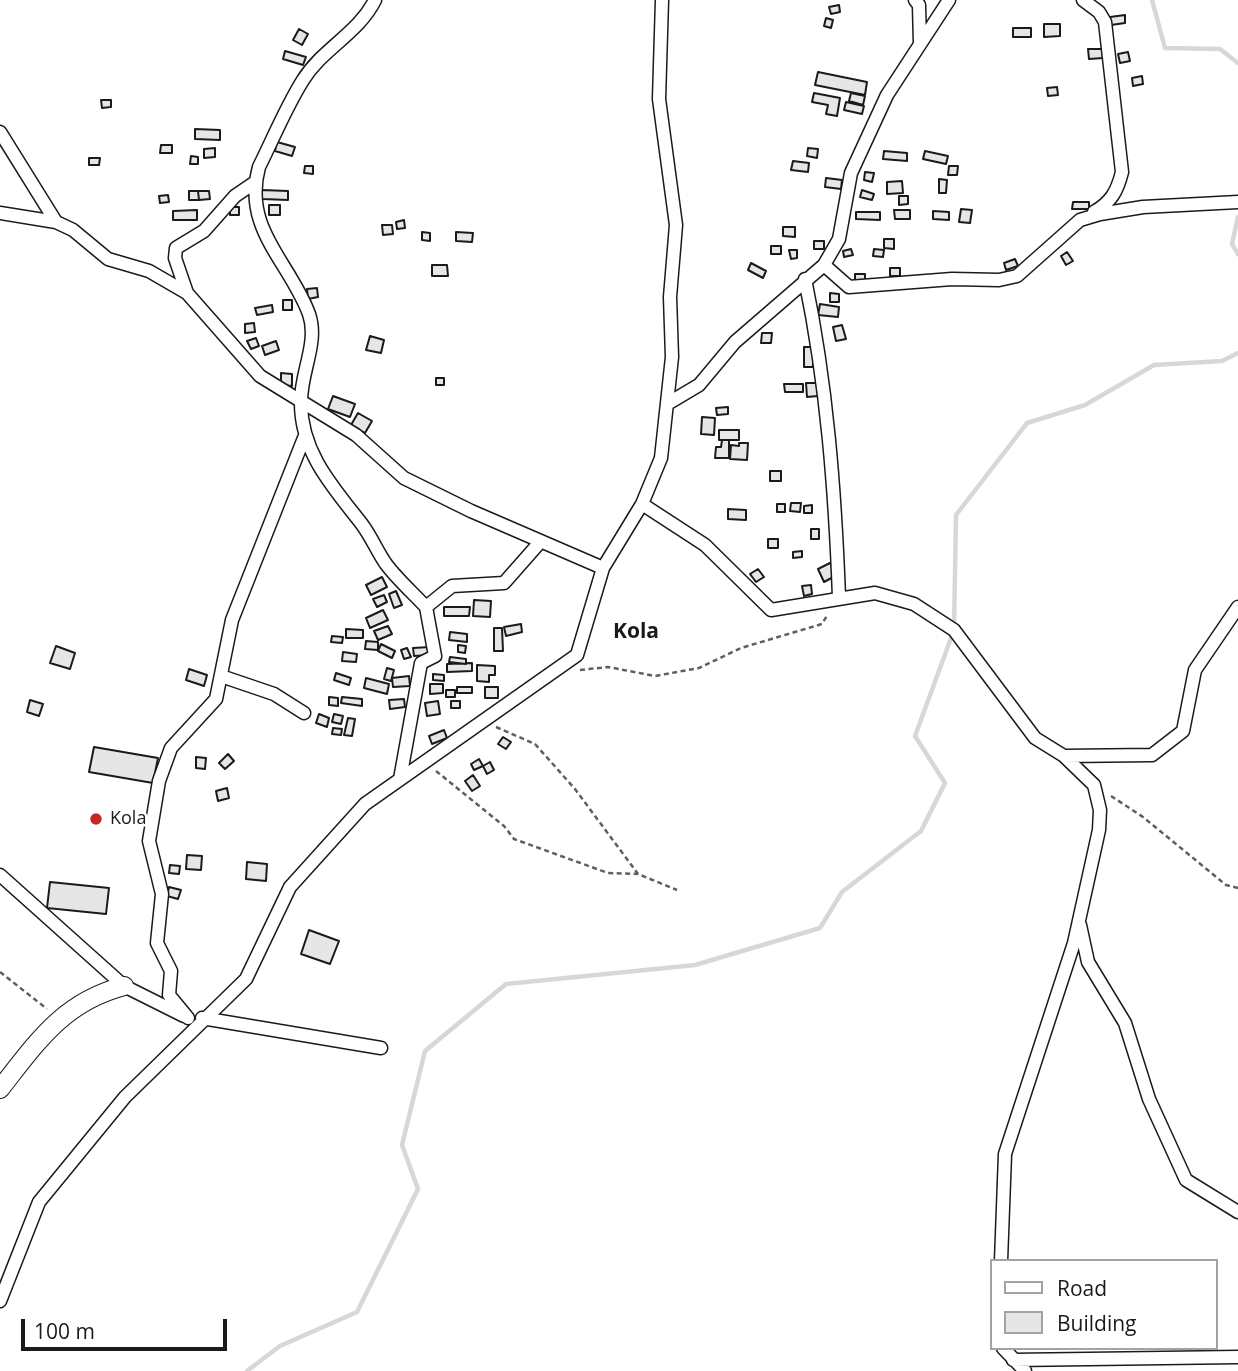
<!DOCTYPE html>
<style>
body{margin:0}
#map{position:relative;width:1238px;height:1371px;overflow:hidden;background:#fff;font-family:"Open Sans",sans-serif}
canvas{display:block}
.legend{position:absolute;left:990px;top:1259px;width:228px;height:91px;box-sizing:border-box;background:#fff;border:2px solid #a3a3a3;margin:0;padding:9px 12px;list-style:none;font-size:21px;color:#1a1a1a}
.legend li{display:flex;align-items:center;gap:14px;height:35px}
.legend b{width:35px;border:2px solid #a3a3a3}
.scale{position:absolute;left:21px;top:1319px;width:206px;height:32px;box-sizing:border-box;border:4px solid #1a1a1a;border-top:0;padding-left:9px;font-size:21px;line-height:24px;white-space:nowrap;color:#1a1a1a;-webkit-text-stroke:5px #fff;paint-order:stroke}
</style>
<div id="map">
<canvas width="1238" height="1371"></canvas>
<ul class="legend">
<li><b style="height:9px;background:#fff"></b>Road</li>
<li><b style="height:19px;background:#e6e6e6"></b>Building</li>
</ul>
<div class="scale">100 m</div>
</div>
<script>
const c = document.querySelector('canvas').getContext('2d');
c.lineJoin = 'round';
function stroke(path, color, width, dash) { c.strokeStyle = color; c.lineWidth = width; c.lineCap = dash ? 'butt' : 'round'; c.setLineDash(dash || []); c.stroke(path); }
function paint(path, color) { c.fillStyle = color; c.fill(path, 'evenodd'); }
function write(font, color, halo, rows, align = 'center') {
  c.font = font + ' "Open Sans",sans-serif'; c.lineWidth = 5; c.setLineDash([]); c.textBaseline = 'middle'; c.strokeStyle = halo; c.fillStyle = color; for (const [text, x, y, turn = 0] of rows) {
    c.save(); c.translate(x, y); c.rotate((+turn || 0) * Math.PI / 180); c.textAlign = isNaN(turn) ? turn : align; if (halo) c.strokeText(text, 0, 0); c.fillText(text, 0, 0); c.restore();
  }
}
stroke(new Path2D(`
 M1152,0L1165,48L1220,49L1238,63
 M1238,217L1232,244L1238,254
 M247,1371L280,1346L357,1312L418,1189L402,1145L425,1051L506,984L695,965L820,928L842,892L921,831L945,783L915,736L954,630L956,515L1027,423L1085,405L1154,365L1222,361L1238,353`), '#d7d7d7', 4.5);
const building = new Path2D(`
 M839,5L840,12L831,14L829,7Z
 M1125,15V23L1111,25L1110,17Z
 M826,18L833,20L831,28L824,26Z
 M1044,24H1060V36L1044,37Z
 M1013,28H1031V37H1013Z
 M299,29L308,34L302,45L293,40Z
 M1088,49H1102L1103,58L1089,59Z
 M285,51L306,57L303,65L283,59Z
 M1128,52L1130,61L1120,63L1118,54Z
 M818,72L867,82L865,95L815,85Z
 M1142,76L1143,84L1133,86L1132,78Z
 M1057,87L1058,95L1048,96L1047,88Z
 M814,93L840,98L837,116L826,114L828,105L812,102Z
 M851,93L865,96L863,105L849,101Z
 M101,100H111V107L102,108Z
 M846,102L864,106L862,114L844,110Z
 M195,129L220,130V140L195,139Z
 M277,142L295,147L292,156L275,151Z
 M161,145H172V153H160Z
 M215,148V157L204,158V149Z
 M808,148L818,149L817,158L807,156Z
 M884,151L907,153V161L883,159Z
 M925,151L948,156L946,164L923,159Z
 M191,156L198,157V164H190Z
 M89,158H100L99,165H89Z
 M793,161L809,163L808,172L791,170Z
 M305,166H313V174L304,173Z
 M949,166H958L957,175H948Z
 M865,172L874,173L872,182L864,180Z
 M826,178L842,180L841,189L825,187Z
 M939,179L947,180L946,193H939Z
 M902,181L903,193L887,194V182Z
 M262,190L288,191V200L262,199Z
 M862,190L874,194L872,200L860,197Z
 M189,191H198L199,200H189Z
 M198,191H209L210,199L199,200Z
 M168,195L169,202L160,203L159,196Z
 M899,196H908V204L899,205Z
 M1073,202H1089V209H1072Z
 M269,205H280V215H269Z
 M230,207H239V215H230Z
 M961,209L972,210L970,223L959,222Z
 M197,210V220H173V211Z
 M894,210H910V219H895Z
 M933,211L949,212V220L933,219Z
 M856,212H880V220L856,219Z
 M404,220L405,228L397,229L396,222Z
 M382,225H392L393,234L383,235Z
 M783,227H795V237L783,236Z
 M422,232L430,233V241L422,240Z
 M456,232L473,233L472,242L456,241Z
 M884,239H894V249L884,248Z
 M814,241H824V249H814Z
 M771,246H781V254H771Z
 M851,249L853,255L844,257L843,251Z
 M874,249L884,250L883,257L873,256Z
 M789,250H797V258L791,259Z
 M1067,252L1073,261L1066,265L1061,256Z
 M1015,259L1018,266L1006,270L1004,263Z
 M751,263L766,271L763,278L748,270Z
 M432,265H447L448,276H432Z
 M890,268H900V276H890Z
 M855,274H865V282H855Z
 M317,288L318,297L308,299L307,289Z
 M830,293L839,294V302H830Z
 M283,300H292V310H283Z
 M820,304L839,307L838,317L818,315Z
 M272,305L273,312L257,315L255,308Z
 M254,323L255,332L245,333V324Z
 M842,325L846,339L836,341L833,327Z
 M762,333H772L771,343H761Z
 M370,336L384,340L381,353L366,350Z
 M256,338L259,346L251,349L247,341Z
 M276,341L279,350L265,355L262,346Z
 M804,347H813V367H804Z
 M281,373L292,374V386L281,385Z
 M436,378H444V385H436Z
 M806,383H817L818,396L807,397Z
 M784,384H803V392H785Z
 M333,396L355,404L350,417L328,409Z
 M728,407V414L717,415L716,408Z
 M358,413L372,421L365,433L351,425Z
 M702,417L715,418L714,435L701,434Z
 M719,430H739V440H719Z
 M722,440H729V458H715L716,447H721Z
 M739,443H748L747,460L730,459L731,445L739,446Z
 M770,471H781V481H770Z
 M791,503H801L800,512L790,511Z
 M777,504H785V512H777Z
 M812,505V513H804V506Z
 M728,509L746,510V520L728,519Z
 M811,529H819V539H811Z
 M768,539H778V548H768Z
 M802,551V557L793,558V552Z
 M830,563L837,575L824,582L818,569Z
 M758,569L764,577L756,582L750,574Z
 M382,577L387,587L371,595L366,585Z
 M811,585L812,594L804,596L802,586Z
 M396,591L402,605L394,608L389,594Z
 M384,595L387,602L377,607L373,599Z
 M474,600L491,601L490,617L473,616Z
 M444,607H470L469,616H444Z
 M383,610L388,620L370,628L366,618Z
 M521,624L522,632L506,636L504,627Z
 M388,626L392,634L378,640L374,631Z
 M494,628H502L503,651H494Z
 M346,629L363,630V638H346Z
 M450,632L467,634V642L449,640Z
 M332,636L343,637L342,643L331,642Z
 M366,641L378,642V650L365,649Z
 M381,644L395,651L392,658L378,651Z
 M458,645L466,646L465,653L458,652Z
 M56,646L75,653L70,669L50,663Z
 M430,647V655L414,656L413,648Z
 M407,648L411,657L404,659L401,650Z
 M343,652L357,654L356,662L342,661Z
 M450,657L466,659V664L449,662Z
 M472,663V671L447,672V664Z
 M477,665L495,666V675H489V682L477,681Z
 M387,668L394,670L391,681L384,679Z
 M189,669L207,675L204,686L186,680Z
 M336,673L351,678L349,685L334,680Z
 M433,674L444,675V681L433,680Z
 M409,676L410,686L393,687L392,678Z
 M366,678L389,684L387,694L364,688Z
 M430,684H443V693L430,694Z
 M457,687H472V693H457Z
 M485,687H498V698H485Z
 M446,690H455V697H446Z
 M329,697L338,698V706L329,705Z
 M342,697L362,699V706L341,703Z
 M404,699L405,707L390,709L389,700Z
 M30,700L43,704L39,716L27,712Z
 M438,701L440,714L427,716L425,703Z
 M451,701H460V708H451Z
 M319,714L329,718L327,727L316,723Z
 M334,714L343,716L341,724L332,722Z
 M348,718L355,719L352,736L344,735Z
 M333,728L342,729L341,735L332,734Z
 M444,730L447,738L432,744L429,736Z
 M503,737L511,742L506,749L498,744Z
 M94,747L158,758L153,783L89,772Z
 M228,754L234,761L225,769L219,763Z
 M196,757L206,758L205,769L196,768Z
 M479,759L483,766L474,770L471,764Z
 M490,762L494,770L487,774L483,766Z
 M473,775L480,786L472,791L465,781Z
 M227,788L229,798L218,801L216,791Z
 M187,855L202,856L201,870L186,869Z
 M247,862L267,864L266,881L246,879Z
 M170,865L180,866L179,874L169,873Z
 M50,882L109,888L106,914L47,908Z
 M169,887L181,890L178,899L167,896Z
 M309,930L339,941L330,964L301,954Z`);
paint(building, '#e6e6e6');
stroke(building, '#1a1a1a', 2);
const street = new Path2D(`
 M375,0C358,34 323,48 303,80C286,107 273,139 259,167C242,229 290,262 309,314C319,343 300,373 301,403C301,452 332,486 361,523C371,536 377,551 386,564C397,579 413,593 426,607
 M915,0L919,5L920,44
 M1083,0L1099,12L1105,22L1122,172C1117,192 1111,202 1094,212
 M0,132L56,222
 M0,213L56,222L73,230L108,259L149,271L187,293L260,376L356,435L404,478L471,511L603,568
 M824,265L849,287L952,279L999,280L1017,276L1080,220L1100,214L1143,207L1238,202
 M805,279C827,385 835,490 839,597
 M187,293L175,258L176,248L204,231L235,196L254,183
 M667,404L699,385L735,342L824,265L839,239L851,173L887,95L949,0
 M642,504L705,545L771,610L875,593L914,604L954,630L1035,738L1064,756L1152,755L1183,731L1195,670L1238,607
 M221,676L274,694L304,713
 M400,779L421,663L435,656L426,607L452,586L504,583L541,541
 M0,875L124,986L184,1016
 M1080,925L1088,962L1125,1023L1149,1099L1186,1180L1238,1212
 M188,1018L169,995L171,971L157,943L162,894L149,841L159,781L171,748L216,699L232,620L304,438
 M202,1018L381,1048
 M1001,1261L1005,1154L1074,943L1099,830L1100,810L1094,785L1064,756
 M0,1301L39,1202L125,1097L246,979L290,887L365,804L577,655L603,568L642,504L661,458L672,357L670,297L676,225L659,99L662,0
 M1003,1348L1025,1371
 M1013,1360L1238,1357`);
const secondary = new Path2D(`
 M0,1089C37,1042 63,1002 124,986`);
stroke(street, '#1a1a1a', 15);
stroke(secondary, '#1a1a1a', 20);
stroke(new Path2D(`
 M580,670L608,667L655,676L699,668L741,648L822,624L828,614
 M496,727L535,744L575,789L638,874L677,890
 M436,771L504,826L514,839L608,873L638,874
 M1111,796L1143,817L1226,885L1238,888
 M0,972L47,1009`), '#5f5f5f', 2.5, [5, 3.5]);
stroke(street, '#fff', 12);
stroke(secondary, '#fff', 18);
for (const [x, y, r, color] of [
 [96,819,7,"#c62828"]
]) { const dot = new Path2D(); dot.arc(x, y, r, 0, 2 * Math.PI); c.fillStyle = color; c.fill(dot); stroke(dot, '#fff', 2.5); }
write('18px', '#1a1a1a', '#fff', [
 ["Kola",110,819]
], 'left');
write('bold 21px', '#1a1a1a', '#fff', [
 ["Kola",636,632]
]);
</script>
